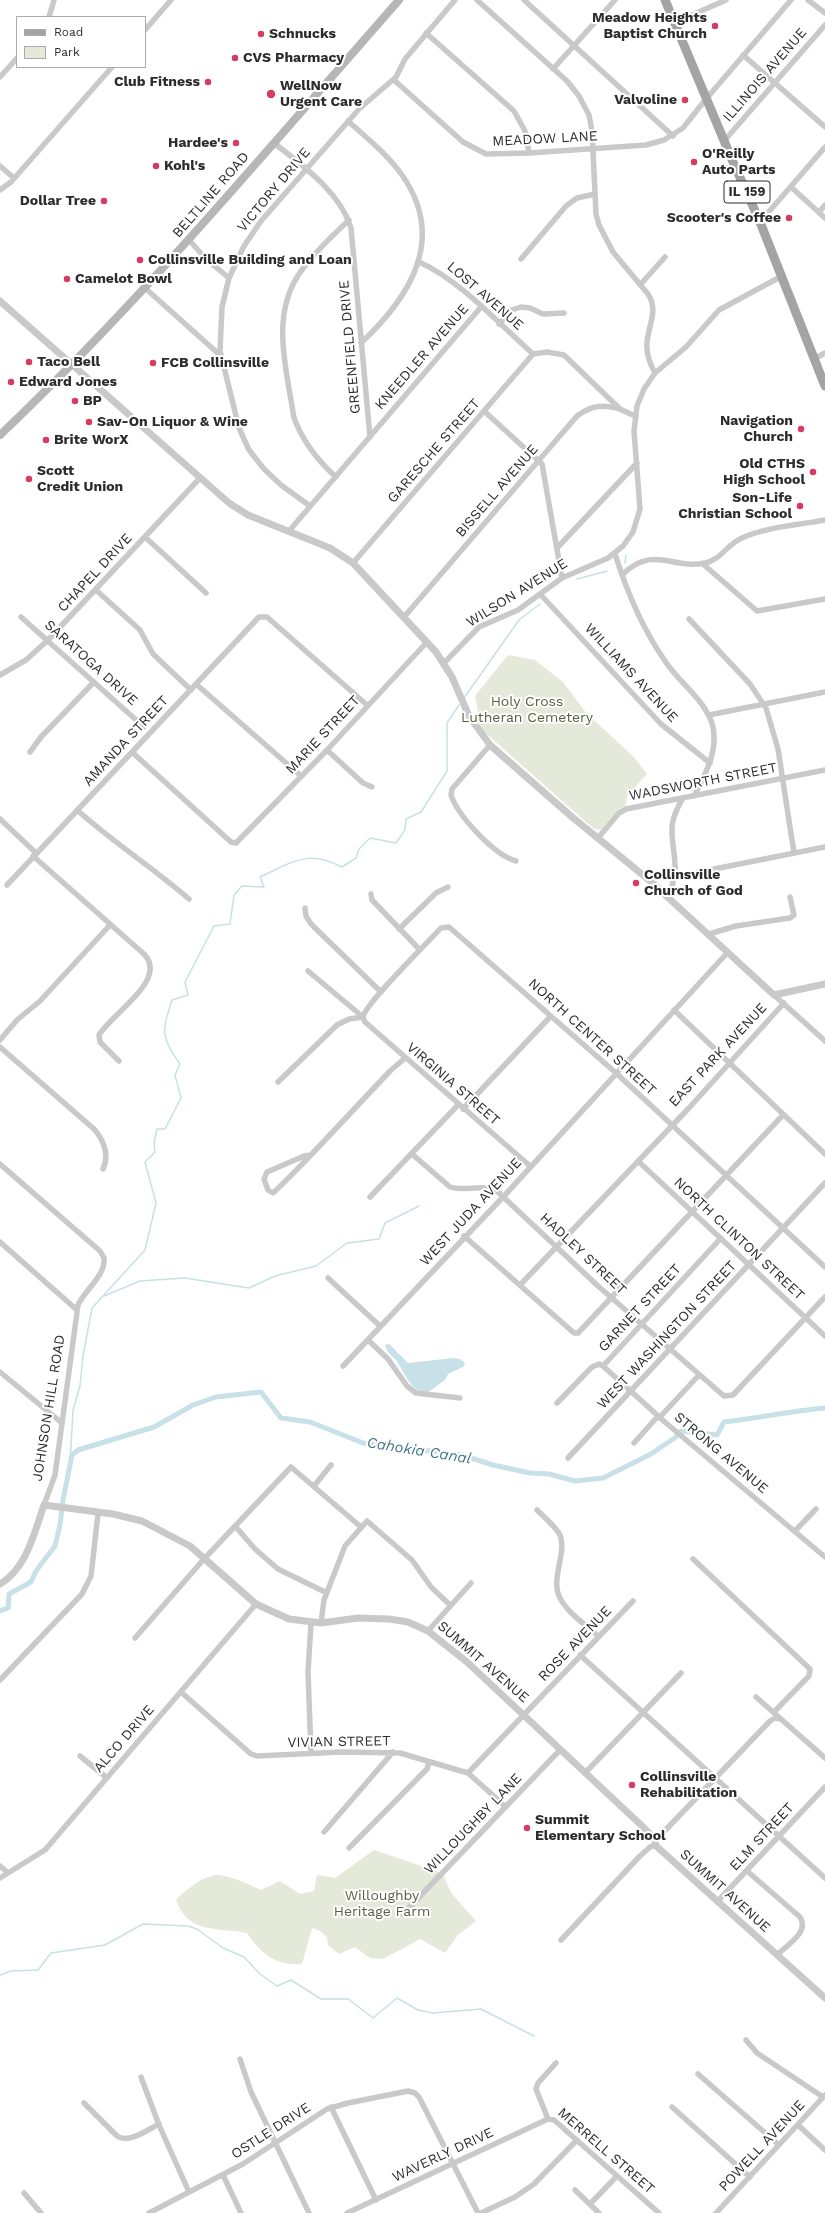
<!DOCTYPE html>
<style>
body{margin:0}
#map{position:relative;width:825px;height:2213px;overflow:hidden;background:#fff;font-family:"Work Sans",sans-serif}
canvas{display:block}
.legend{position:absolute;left:16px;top:16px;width:130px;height:52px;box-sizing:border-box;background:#fff;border:1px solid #ababab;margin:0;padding:5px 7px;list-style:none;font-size:12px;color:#2c2c2c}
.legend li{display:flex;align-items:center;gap:8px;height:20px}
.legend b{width:20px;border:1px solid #ababab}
</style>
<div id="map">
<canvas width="825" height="2213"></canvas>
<ul class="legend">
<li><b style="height:5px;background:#a4a4a4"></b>Road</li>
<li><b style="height:11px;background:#e4e9da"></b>Park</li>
</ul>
</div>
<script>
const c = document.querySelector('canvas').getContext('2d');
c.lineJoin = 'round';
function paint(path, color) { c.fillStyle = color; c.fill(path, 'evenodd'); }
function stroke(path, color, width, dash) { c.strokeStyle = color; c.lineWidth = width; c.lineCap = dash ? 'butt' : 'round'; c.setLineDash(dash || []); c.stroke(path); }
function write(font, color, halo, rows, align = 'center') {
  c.font = font + ' "Work Sans",sans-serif'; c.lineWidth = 4; c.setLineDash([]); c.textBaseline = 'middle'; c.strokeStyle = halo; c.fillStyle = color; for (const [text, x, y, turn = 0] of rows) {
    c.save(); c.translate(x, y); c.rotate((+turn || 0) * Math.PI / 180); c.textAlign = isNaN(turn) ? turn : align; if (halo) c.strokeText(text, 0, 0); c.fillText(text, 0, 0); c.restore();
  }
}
paint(new Path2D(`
 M508,655L535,660L563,682L586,713L633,756L647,774L627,796L626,805L619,809L601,830L594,829L481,729L475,696Z
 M374,1850L442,1873L452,1894L476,1921L458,1935L445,1953L420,1939L383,1959L370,1958L355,1947L339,1954L328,1945L327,1938L322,1932L312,1928L302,1964C276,1966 261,1954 247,1933C226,1928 201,1933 185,1916C181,1912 178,1905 176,1900C186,1890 202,1876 217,1875C230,1875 250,1885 261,1890L280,1881L300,1894L314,1891L317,1875L335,1878Z`), '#e4e9da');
paint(new Path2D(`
 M389,1344L408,1363L453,1358L460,1359L465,1363L463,1367L448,1374L445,1380L427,1393C409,1390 405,1373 396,1360C391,1355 387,1352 385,1345Z`), '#c8e0e7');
stroke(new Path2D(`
 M625,563L626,555
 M577,579L607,571
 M464,698L519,620L540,604
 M104,1296L140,1281L185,1278L249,1288L275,1276L316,1266L347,1243L379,1239L385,1223L419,1206
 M70,1464L73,1410L80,1386L83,1356L92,1308L145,1250L156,1203L145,1162L155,1152L154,1143L157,1129H165L181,1098L175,1075L180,1064C160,1036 162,1031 172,1000L188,995L185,982L214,926L230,924L234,895L242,886L264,887L260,877C293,862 307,849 342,867L356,858L359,849L370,838L396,843L405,830L406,819L421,812L447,771V723L459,705
 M0,1975L11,1971L38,1970L51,1953L105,1945L143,1924L188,1926L197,1929L223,1948L244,1957L260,1974L277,1986L291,1980L321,1999H348L373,2018L397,1998L418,2010L433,2013L481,2009L534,2036`), '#c8e0e7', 1.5);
stroke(new Path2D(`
 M681,1431L717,1435L724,1422C758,1418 791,1411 825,1408
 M0,1611L8,1608L9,1594L31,1582L36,1571L55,1546L60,1525L63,1500L72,1455L78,1450L154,1427L193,1405L216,1397L261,1392L281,1418L310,1422L363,1443L462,1455L493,1465L530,1473L549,1474L575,1481L603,1478L651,1454L676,1437`), '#c8e0e7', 5);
stroke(new Path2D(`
 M477,0L567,81L579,96L589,115L592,131L596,214L599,225L613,252L648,294C659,311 648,325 647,343C646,354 650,364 655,373
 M524,0L673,136
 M808,0L825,13
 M49,17L54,0
 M674,23L726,0
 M145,30L171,0
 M426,33L514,111L525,131L529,153
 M743,55L825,127
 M553,69L615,0
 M0,77L17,58
 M394,80L463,142L486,154L529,153L646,145L664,140L683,128L706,99L791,0
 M348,121C367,138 388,155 402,175C447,239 410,297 361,343
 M724,141L825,25
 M274,143C303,166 340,192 351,228L370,437
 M0,166L14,178
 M791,187L825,218
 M0,190L11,182L112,67
 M819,212L825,205
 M760,222L825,147
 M189,240L206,259L229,278
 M521,259L566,206L577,198L595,194
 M419,262C460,280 499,324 533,354
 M640,285L665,257
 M145,288L221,356
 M499,324L512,310L521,307L530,308L543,314L564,313
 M533,354L547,352L564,355L620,409L635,416
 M814,359L825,353
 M484,411L542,464L562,578
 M336,477C317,460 303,442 294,418C287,371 270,317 299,274C313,254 331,237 349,220
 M310,506L281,485L264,469L249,450L239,428L220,351L222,307L229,278L244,246L261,221L359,109L396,77L405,59L455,0
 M289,531L481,307
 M145,537L206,593
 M557,548L637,463
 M615,554C627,592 642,628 665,661C679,683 707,701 713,727C718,752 705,775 694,796
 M353,563L533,354
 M703,564L757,611L825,599
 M622,575C653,544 673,570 705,563C721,560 727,544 742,538C765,527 799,525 825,520
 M96,590L140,630L153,654L191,690
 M540,594L661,724L710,763
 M21,617L144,727
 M404,617L577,416C592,405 603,404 620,409
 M689,619L750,684L766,708L778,749L794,853
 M444,663L479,627L518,610L562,578L608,558L623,546L633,532L640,509L634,431L637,406L644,389L655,373L686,347L719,310L782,276
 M0,675L26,660L48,640L200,478
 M196,684L301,776
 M709,715L825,692
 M490,745L452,789L451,795C458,816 494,855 516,861
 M327,750L363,783L372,787
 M30,752L41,737L94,682
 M133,753L231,842L236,843L327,750L427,642
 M77,810C113,842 153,868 189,899
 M0,819L36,853
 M598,838L619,813L626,809L825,770
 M33,856L144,954C169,980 111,1014 99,1035L100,1042L119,1061
 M674,877L825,847
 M7,885L259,617H267L367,705
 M371,894L372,900L420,950
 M669,897C672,886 676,875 675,864C673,834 666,826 683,798
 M305,908L306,916L311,924L381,992
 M399,929L436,893L448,887
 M709,934L736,926L790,918L794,915L790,897
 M308,971L363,1017L365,1022L530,1166
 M774,995L825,1041
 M674,1010L825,1154
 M363,1017C365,1004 428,942 441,928L449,927L616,1073L825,1267
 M0,1040L17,1020L40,1001L110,925
 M0,1047L94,1129C103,1139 110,1155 103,1169
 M278,1082L337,1025L349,1019L363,1017
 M463,1109L551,1016
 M412,1154L450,1187C466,1192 482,1183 498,1192L598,1286L724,1396L733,1395L825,1297
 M311,1155L304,1156L267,1172L264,1179L268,1190L273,1193C286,1181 298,1168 311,1155L390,1071L405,1058
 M638,1161L825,1336
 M0,1164L100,1251L104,1258C106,1275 85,1290 78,1305L55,1475L44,1505
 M370,1197L458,1105
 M464,1236L574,1333H578L783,1115
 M0,1242L77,1310
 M328,1278L380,1326
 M520,1285L688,1109L784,1003
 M368,1340L388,1359L407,1386L416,1393L460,1398
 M343,1366L504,1196L728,952
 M603,1366L666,1423L825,1557
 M0,1372L62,1423
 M557,1403L592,1367L599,1364L603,1366L721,1238
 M659,1418L699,1375
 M634,1443L658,1416
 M568,1458L825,1183
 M314,1486L331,1465
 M537,1510C544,1517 555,1526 560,1535C567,1552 551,1578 559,1596C566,1612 586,1625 598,1636
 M235,1526L255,1549L278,1569L327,1593
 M795,1531L816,1509
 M693,1559L810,1669L809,1676L774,1712
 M321,1623L324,1600L345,1546L367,1521L412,1560L431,1587L450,1605
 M428,1631L471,1583
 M135,1638L204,1559L291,1467L361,1527
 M580,1655L825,1878
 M0,1680L82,1594L91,1576L98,1514
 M181,1692L251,1754L257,1756L341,1752L400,1753L468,1773L506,1807
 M756,1697L825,1758
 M311,1753L308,1672L311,1623
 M80,1756L107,1778
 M468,1773L633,1601
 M585,1773L681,1673
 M324,1832L393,1752
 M656,1840L770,1721L775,1718L781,1719
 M349,1848L427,1769L429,1762
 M0,1866L7,1872
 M747,1871L800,1917C810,1932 787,1945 777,1955
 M0,1878L45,1850L256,1604
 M717,1902L825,1787
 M403,1914L560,1750
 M561,1940L640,1856L650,1847L655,1845
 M746,2040L757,2053L823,2097
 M240,2059L251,2092L309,2213
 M698,2074L779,2145
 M141,2077L159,2125L189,2192
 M84,2103L117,2136C129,2144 147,2130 159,2124
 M331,2107L376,2200
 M672,2107L750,2177
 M548,2119L536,2089L538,2083L556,2063
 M798,2125L825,2150
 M223,2175L241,2213
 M575,2190L599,2213
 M24,2193L41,2213
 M590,2204L617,2176
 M149,2213L243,2164L327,2109L348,2103L408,2091L415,2093L419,2097L478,2213
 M347,2213L548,2119L554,2120L659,2213
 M481,2213L515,2197L534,2184L577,2140
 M716,2213L825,2095`), '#c9c9c9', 5.5);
stroke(new Path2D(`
 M0,301L229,503L248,515L330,548L353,563L436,652L452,677L469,716L490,745L572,817L649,880L774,995L825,984
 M0,1584C27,1568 34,1533 44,1505L113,1514L142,1521L190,1546L256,1604L289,1619L321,1623L358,1618L389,1619L408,1622L428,1631L467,1662L641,1825L656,1840L655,1845L825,1998`), '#c9c9c9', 7);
stroke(new Path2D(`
 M0,435C143,299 269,148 399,0`), '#b6b6b6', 8);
stroke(new Path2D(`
 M665,0L733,162L760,222L825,386`), '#a4a4a4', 9);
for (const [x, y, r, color] of [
 [715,26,4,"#d53c5f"],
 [261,34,4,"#d53c5f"],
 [235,58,4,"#d53c5f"],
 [208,82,4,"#d53c5f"],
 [271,94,5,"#d53c5f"],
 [685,100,4,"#d53c5f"],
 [236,143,4,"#d53c5f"],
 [694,162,4,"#d53c5f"],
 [156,166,4,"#d53c5f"],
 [104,201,4,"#d53c5f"],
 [789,218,4,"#d53c5f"],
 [140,260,4,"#d53c5f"],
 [67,279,4,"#d53c5f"],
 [29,362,4,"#d53c5f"],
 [153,363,4,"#d53c5f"],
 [11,382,4,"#d53c5f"],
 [75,401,4,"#d53c5f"],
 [89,422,4,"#d53c5f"],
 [801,429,4,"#d53c5f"],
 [46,440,4,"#d53c5f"],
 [813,472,4,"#d53c5f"],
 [29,479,4,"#d53c5f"],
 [800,506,4,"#d53c5f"],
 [636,883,4,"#d53c5f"],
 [632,1785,4,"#d53c5f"],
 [527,1828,4,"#d53c5f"]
]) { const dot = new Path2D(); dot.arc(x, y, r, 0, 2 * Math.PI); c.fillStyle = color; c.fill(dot); stroke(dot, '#fff', 1.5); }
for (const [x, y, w] of [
 [747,192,46]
]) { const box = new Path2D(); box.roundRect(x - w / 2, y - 11, w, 22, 3); c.fillStyle = '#fff'; c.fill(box); stroke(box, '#2c2c2c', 1); }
write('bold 13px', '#2c2c2c', null, [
 ["IL 159",747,192]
]);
write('bold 14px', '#2c2c2c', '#fff', [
 ["Meadow Heights",707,18,"right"],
 ["Baptist Church",707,34,"right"],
 ["Schnucks",269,34],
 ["CVS Pharmacy",243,58],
 ["Club Fitness",200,82,"right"],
 ["WellNow",280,86],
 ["Urgent Care",280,102],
 ["Valvoline",677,100,"right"],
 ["Hardee's",228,143,"right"],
 ["O'Reilly",702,154],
 ["Auto Parts",702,170],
 ["Kohl's",164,166],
 ["Dollar Tree",96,201,"right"],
 ["Scooter's Coffee",781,218,"right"],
 ["Collinsville Building and Loan",148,260],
 ["Camelot Bowl",75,279],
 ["Taco Bell",37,362],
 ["FCB Collinsville",161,363],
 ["Edward Jones",19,382],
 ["BP",83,401],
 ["Navigation",793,421,"right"],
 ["Church",793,437,"right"],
 ["Sav-On Liquor & Wine",97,422],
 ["Brite WorX",54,440],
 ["Old CTHS",805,464,"right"],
 ["High School",805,480,"right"],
 ["Scott",37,471],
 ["Credit Union",37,487],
 ["Son-Life",792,498,"right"],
 ["Christian School",792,514,"right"],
 ["Collinsville",644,875],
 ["Church of God",644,891],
 ["Collinsville",640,1777],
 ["Rehabilitation",640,1793],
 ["Summit",535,1820],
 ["Elementary School",535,1836]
], 'left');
write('14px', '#2c2c2c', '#fff', [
 ["ILLINOIS AVENUE",765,75,-49],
 ["MEADOW LANE",545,139,-3],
 ["VICTORY DRIVE",274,190,-50],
 ["BELTLINE ROAD",211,195,-49],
 ["LOST AVENUE",485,296,41],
 ["GREENFIELD DRIVE",350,347,-95],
 ["KNEEDLER AVENUE",422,357,-49],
 ["GARESCHE STREET",434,451,-49],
 ["BISSELL AVENUE",497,491,-49],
 ["CHAPEL DRIVE",95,573,-47],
 ["WILSON AVENUE",517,593,-32],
 ["SARATOGA DRIVE",91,663,42],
 ["WILLIAMS AVENUE",631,673,47],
 ["MARIE STREET",323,735,-47],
 ["AMANDA STREET",126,741,-47],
 ["WADSWORTH STREET",703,782,-11],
 ["NORTH CENTER STREET",592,1037,42],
 ["EAST PARK AVENUE",718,1055,-47],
 ["VIRGINIA STREET",453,1084,41],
 ["WEST JUDA AVENUE",471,1212,-47],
 ["NORTH CLINTON STREET",739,1239,43],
 ["HADLEY STREET",583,1254,43],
 ["GARNET STREET",640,1308,-47],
 ["WEST WASHINGTON STREET",667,1335,-47],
 ["JOHNSON HILL ROAD",49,1408,-81],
 ["STRONG AVENUE",721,1453,40],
 ["ROSE AVENUE",575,1644,-46],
 ["SUMMIT AVENUE",483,1662,41],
 ["ALCO DRIVE",124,1739,-49],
 ["VIVIAN STREET",339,1742,-1],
 ["WILLOUGHBY LANE",473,1824,-46],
 ["ELM STREET",762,1837,-47],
 ["SUMMIT AVENUE",725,1891,42],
 ["OSTLE DRIVE",271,2131,-33],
 ["POWELL AVENUE",762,2146,-47],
 ["MERRELL STREET",606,2151,41],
 ["WAVERLY DRIVE",443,2155,-25]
]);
write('14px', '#55633e', '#fff', [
 ["Holy Cross",527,702],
 ["Lutheran Cemetery",527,718],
 ["Willoughby",382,1896],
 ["Heritage Farm",382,1912]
]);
write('italic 15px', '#427686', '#fff', [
 ["Cahokia Canal",419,1451,9]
]);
</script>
